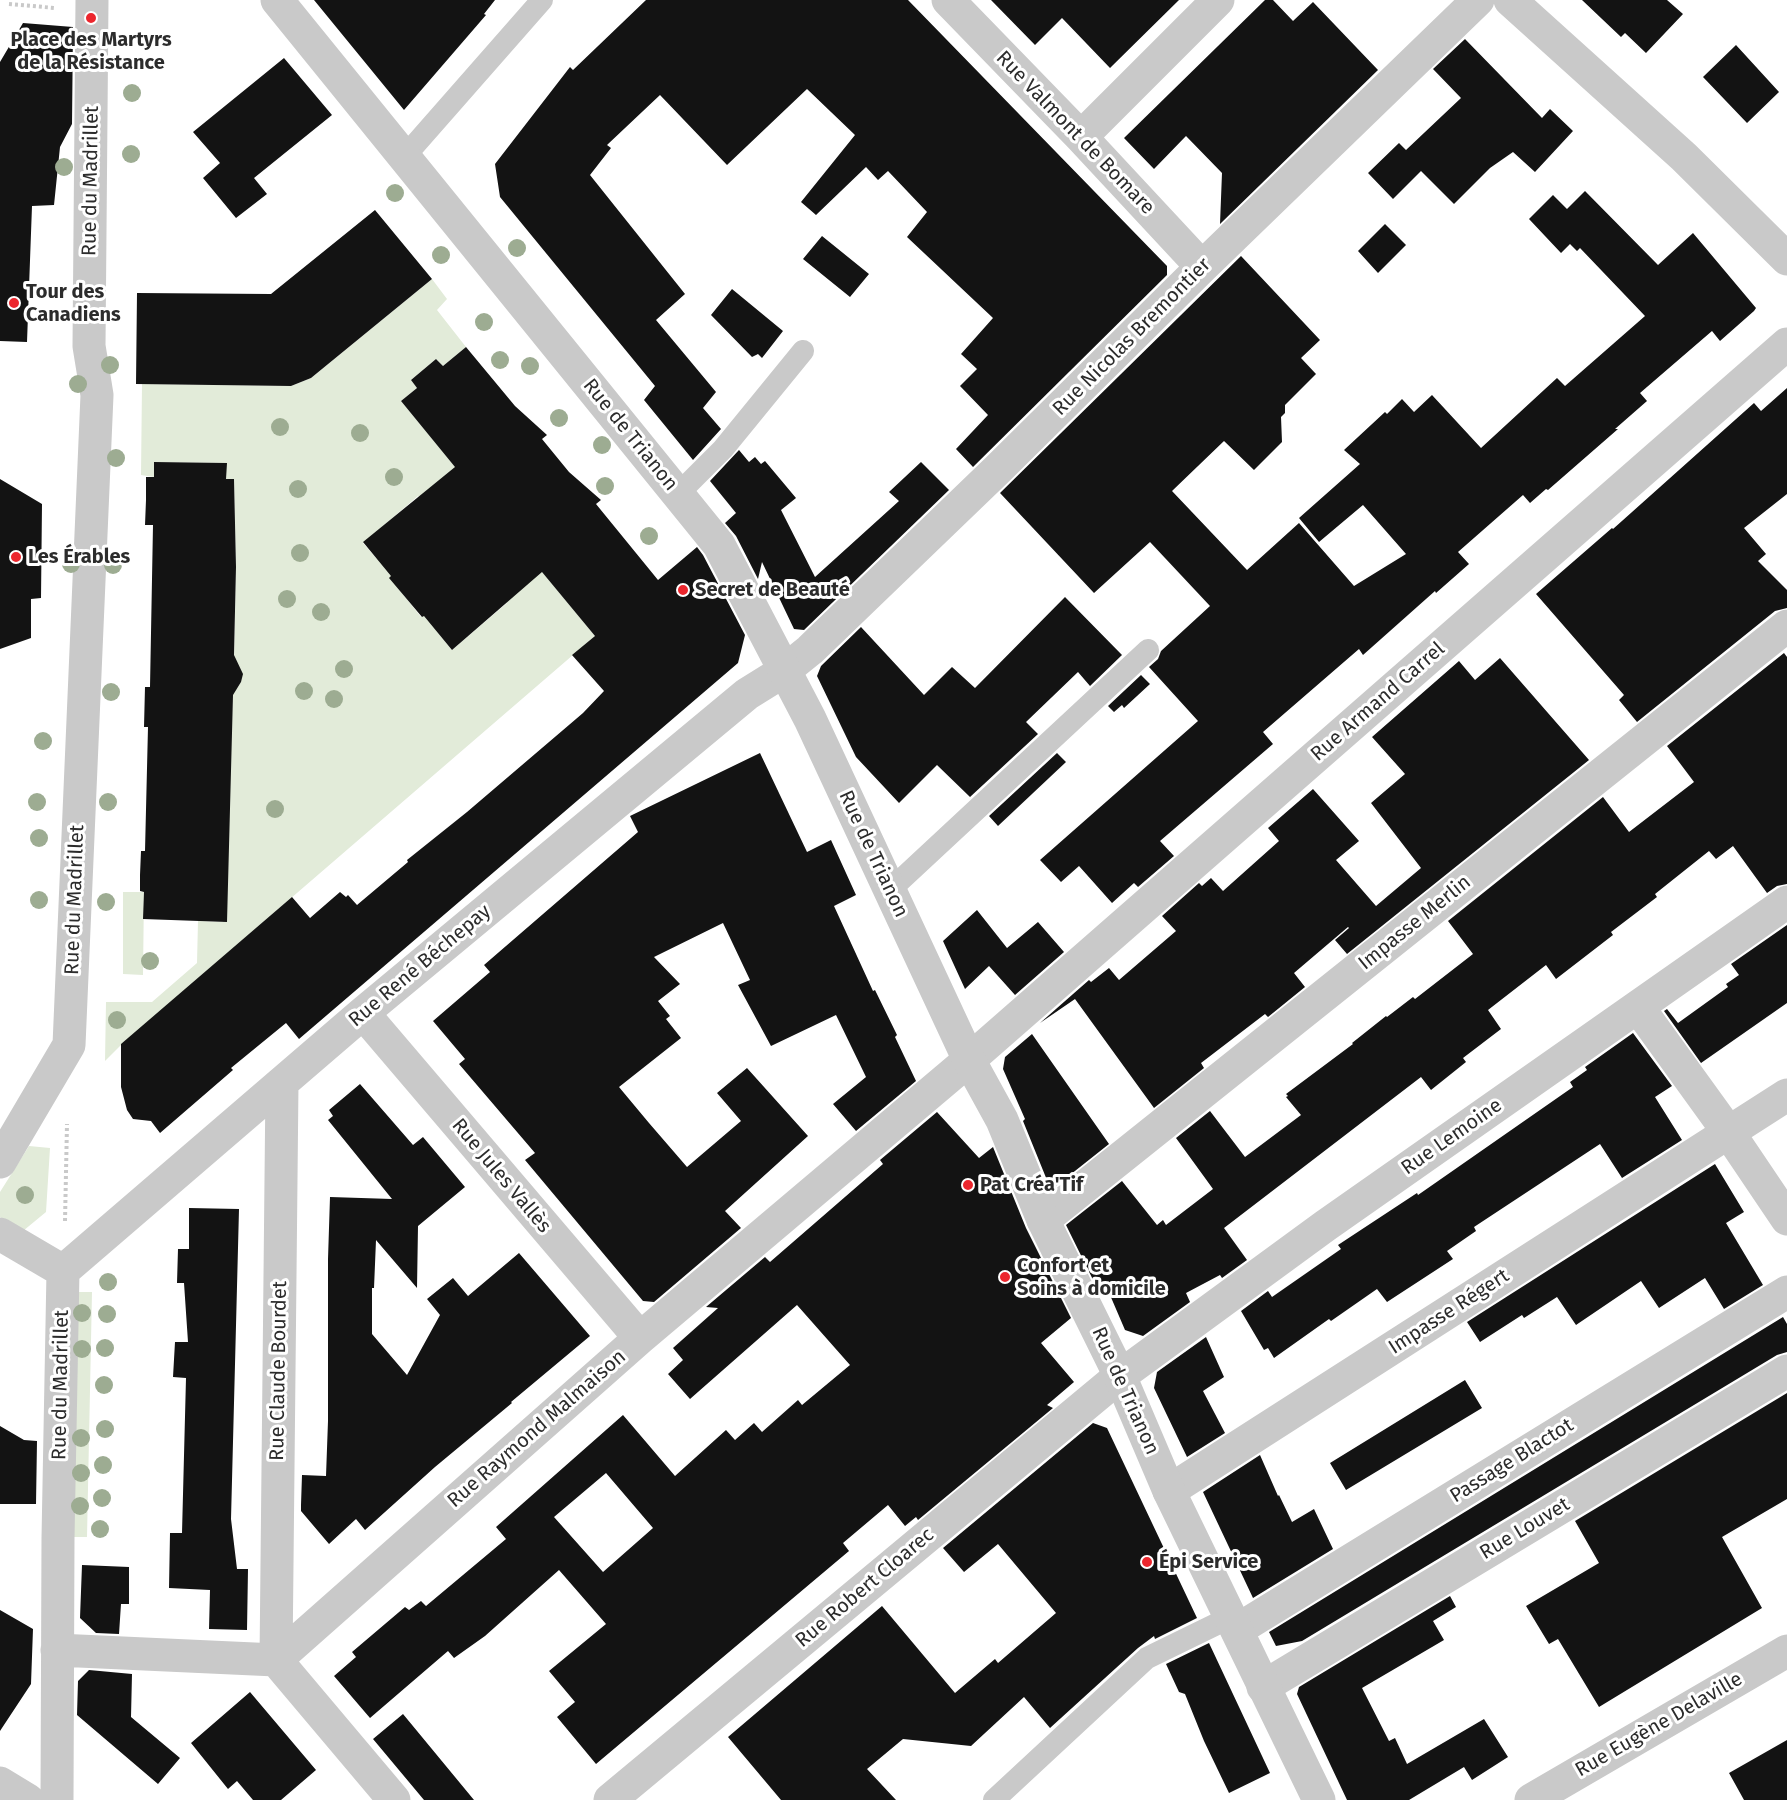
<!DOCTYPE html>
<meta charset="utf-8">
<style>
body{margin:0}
canvas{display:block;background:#fff}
</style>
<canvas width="1787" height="1800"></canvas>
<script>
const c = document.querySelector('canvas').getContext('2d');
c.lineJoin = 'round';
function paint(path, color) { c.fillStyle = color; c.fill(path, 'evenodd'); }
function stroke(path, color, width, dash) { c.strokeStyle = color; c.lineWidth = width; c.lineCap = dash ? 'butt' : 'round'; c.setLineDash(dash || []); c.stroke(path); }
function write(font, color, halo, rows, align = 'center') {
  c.font = font + ' "Fira Sans",sans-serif'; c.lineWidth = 6; c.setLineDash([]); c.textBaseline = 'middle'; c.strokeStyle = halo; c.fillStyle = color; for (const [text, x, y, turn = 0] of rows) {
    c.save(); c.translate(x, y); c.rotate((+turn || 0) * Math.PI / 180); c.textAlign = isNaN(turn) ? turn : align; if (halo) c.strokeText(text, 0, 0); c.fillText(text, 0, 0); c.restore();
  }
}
paint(new Path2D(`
 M432,279L447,299L437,310L466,347L443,366L436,359L411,380L417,388L401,401L477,493L441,523L418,496L363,543L377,559L383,556L397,572L390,578L421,617L429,611L438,633L452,650L507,603L485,576L503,524L595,636L123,1043L105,1061L106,1002H152L197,963L198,921L223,922L233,692C245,682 244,670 234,660L236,567L234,479H226V463L154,462V477L141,475L142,384L291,386L311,378Z
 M123,892H144L143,975L123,974Z
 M29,1146L50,1148L46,1212L23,1231L0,1217V1192Z
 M77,1292H92L87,1537H70Z`), '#e2ebd9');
paint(new Path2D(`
 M314,0H495L484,14L486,15L404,110Z
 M646,0H908L1167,266V275L973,467L956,449L988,415L960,386L977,369L961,354L993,318L907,237L927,212L888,171L878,180L866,167L816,215L801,202L855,135L807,89L727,165L660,95L607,145L611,148L590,175L685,294L656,320L716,392L703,408L721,429L693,460L644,400L655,386L500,197L495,164L570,67L573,70Z
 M991,0H1179L1110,68L1062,18L1035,45Z
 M1265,0H1273L1293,21L1313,2L1378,70L1220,224L1222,173L1186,136L1154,169L1124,138Z
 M1582,0H1667L1683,14L1646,53L1625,33L1621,37Z
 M23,23L73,27L72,124L60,147L54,205L32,206L27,342L0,341V62Z
 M1465,39L1542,118L1550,109L1573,131L1535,172L1513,152L1490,168L1454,204L1421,171L1393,199L1368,173L1399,143L1406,150L1461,98L1433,69Z
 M1736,45L1779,92L1747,123L1703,77Z
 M284,58L332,115L254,178L267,194L236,218L203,178L220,163L193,132Z
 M1585,191L1658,265L1693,233L1756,308L1754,311L1720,341L1712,331L1640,393L1647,401L1615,429H1618L1548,490L1546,489L1530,503L1523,495L1458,552L1469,564L1436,593L1435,591L1363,655L1359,649L1263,732L1273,744L1160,841L1174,856L1138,887L1134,883L1112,903L1079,866L1061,882L1040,860L1198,721L1149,667L1158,659L1161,651L1210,606L1150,542L1094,593L1000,493L1241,256L1320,340L1301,358L1316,374L1285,405V413L1281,417L1282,442L1254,470L1224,441L1172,491L1247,570L1299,523L1354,586L1406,554L1363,505L1319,542L1299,518L1360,464L1344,450L1385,412L1387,414L1402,399L1414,412L1432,395L1481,448L1557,378L1565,386L1645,316L1580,248L1577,251L1570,244L1561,253L1529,219L1553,195L1567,209Z
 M375,210L432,279L311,378L291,386L136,384L137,293L271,294Z
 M1385,224L1406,245L1378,273L1358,251Z
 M822,236L869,274L850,297L803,259Z
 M732,289L783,331L762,358L758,354L752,357L711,315Z
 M466,347L515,406L547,435L542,439L569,472L601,500L596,504L658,580L697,547L703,555L745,635L738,663L299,1039L286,1023L231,1068L233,1070L160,1133L151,1121L133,1119L127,1110L121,1087V1044L292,897L310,918L340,892L346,897L348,895L357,905L408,862L407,860L467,812L583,713L604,691L572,655L595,636L542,572L452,650L424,616L422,617L389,578L391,576L363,542L455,467L401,401L417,388L411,380L436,359L443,366Z
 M1787,388V494L1744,528L1766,554L1758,561L1787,590V608L1775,611L1637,722L1619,700L1624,695L1536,594L1612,528L1613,529L1754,403L1761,411Z
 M739,450L749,462L755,457L761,464L765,461L796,498L781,510L815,577L899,501L889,492L921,462L949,490L804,630L794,629L762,562L758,579L736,536L725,523L736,513L710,481Z
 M154,462L227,463L226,479H234L236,567L234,655L243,674L241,682L233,695L227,922L143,919L144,892L140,891V875L141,851H145L148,727H144L145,687H150L153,525H145L146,500V477H154Z
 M0,479L42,504L41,598L31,599V638L0,649Z
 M1065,597L1122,655L1090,686L1078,672L1026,722L1038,734L970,797L937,765L899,803L856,757L817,676L821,666L861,627L924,695L952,667L975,688Z
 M1784,653L1787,657V884L1777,886L1767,893L1733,846L1716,859L1709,851L1655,894L1657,897L1611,932L1613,935L1556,979L1546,965L1488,1010L1501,1029L1463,1058L1466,1062L1431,1090L1421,1077L1224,1228L1247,1260L1222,1278L1220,1275L1186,1293L1190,1302L1143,1336L1125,1330L1107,1288L1100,1294L1066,1225L1122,1181L1157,1225L1163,1220L1166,1225L1213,1189L1176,1138L1210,1111L1245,1157L1301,1115L1286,1097L1288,1096L1286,1094L1353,1044L1352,1043L1386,1016L1387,1017L1413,997L1415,999L1473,954L1448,921L1603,797L1629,832L1694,782L1667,746Z
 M1500,658L1589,760L1347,954L1335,940L1349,928L1348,927L1294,973L1305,987L1268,1017L1265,1014L1201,1063L1204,1068L1154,1108L1075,999L1040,1023L1089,980L1091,982L1109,968L1119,980L1176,931L1162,916L1199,883L1202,886L1211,878L1223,891L1279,841L1268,828L1313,789L1359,841L1336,860L1376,906L1421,868L1371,803L1405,774L1372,737L1459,661L1475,680Z
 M1141,675L1150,684L1124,708L1122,705L1114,712L1108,706Z
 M760,753L807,852L831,840L856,895L834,906L873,991L875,990L897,1035L895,1037L916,1081L856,1131L833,1104L866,1077L836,1015L771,1046L738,985L750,980L723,923L654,957L680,984L658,1001L670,1016L666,1019L681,1038L619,1087L649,1123L687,1167L741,1121L717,1093L747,1068L808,1136L725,1211L741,1228L654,1302L643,1301L525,1160L535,1153L459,1064L465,1059L433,1021L490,972L484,965L638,832L630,816Z
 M1057,753L1066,762L998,826L989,816Z
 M977,910L1007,948L1038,922L1064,952L1015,995L989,966L965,989L943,941Z
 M1787,925V1003L1701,1063L1664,1011L1667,1009L1678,1023L1728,987L1726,984L1739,975L1731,964Z
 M1633,1033L1672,1086L1655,1097L1682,1140L1622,1178L1600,1144L1474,1227L1476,1231L1447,1251L1453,1259L1387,1302L1377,1289L1331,1321L1329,1319L1274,1358L1268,1348L1264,1350L1241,1311L1268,1291L1272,1297L1341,1249L1338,1245L1417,1193L1418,1195L1573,1087L1570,1082L1587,1070L1585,1067Z
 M1032,1034L1109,1144L1051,1190L1023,1121L1025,1119L1003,1069L1005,1057Z
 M360,1084L413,1145L423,1137L465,1187L418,1226L417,1288L376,1240L374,1288H372V1334L407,1375L440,1315L427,1299L453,1278L468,1296L519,1253L590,1336L511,1402L512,1403L435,1467L365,1530L356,1519L329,1544L301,1511V1505L302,1475L326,1476L328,1421V1259L330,1197L392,1199L328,1120L333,1116L329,1110Z
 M937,1112L979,1158L993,1147L1026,1228L1071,1318L1041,1343L1074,1382L1047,1405L1053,1408L918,1520L916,1517L905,1526L888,1505L843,1543L849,1551L596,1764L557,1717L575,1702L549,1671L606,1624L559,1570L485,1636L454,1658L448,1651L370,1718L334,1676L356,1657L352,1652L405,1607L409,1610L421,1601L426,1606L506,1539L496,1527L623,1415L675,1476L726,1430L735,1440L754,1423L762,1432L798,1400L802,1405L850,1365L797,1305L690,1399L668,1374L683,1360L673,1348L718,1308L706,1307L765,1257L770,1262L883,1164L880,1160ZM606,1473L653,1528L603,1572L554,1517Z
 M1715,1164L1744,1212L1726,1223L1763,1285L1724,1309L1705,1278L1659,1308L1641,1281L1576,1325L1557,1297L1524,1318L1522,1315L1480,1342L1467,1322Z
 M189,1208L239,1209L231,1519L237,1569H248L247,1630L209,1629L210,1590L169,1588L170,1533H182L186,1378L173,1377L175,1342H188L184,1283H177L178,1249H189Z
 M1783,1317L1787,1324V1352L1777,1355L1302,1641L1276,1646L1269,1632Z
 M1206,1337L1224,1377L1203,1391L1225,1433L1187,1457L1154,1388L1157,1372Z
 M1465,1380L1482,1408L1346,1490L1330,1463Z
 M1787,1393V1499L1722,1537L1762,1608L1599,1707L1558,1639L1549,1644L1526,1606L1599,1563L1575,1521Z
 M1093,1423L1107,1428L1197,1618L1155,1639L1154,1636L1138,1648L1050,1728L1024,1697L971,1746L903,1739L867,1769L896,1800H781L728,1737L882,1606L955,1693L995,1659L998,1663L1056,1613L998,1544L964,1572L943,1548Z
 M0,1426L24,1440L37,1441L36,1504H0Z
 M1260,1455L1278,1496L1279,1495L1292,1522L1314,1509L1333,1549L1253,1598L1203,1492Z
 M82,1565L129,1567V1604H121L119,1634L96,1633L80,1618Z
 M1450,1596L1456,1607L1433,1621L1444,1640L1362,1688L1389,1741L1395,1738L1407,1764L1484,1719L1508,1757L1472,1780L1464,1767L1409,1800H1347L1297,1694L1299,1687Z
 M0,1610L33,1629L31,1684L0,1731Z
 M1209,1643L1270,1773L1229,1793L1204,1741L1185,1694L1179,1692L1166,1664Z
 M89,1670L132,1674L131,1717L180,1758L158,1784L77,1715L78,1681Z
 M250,1692L316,1770L281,1800H253L237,1781L228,1789L191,1743Z
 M403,1714L474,1800H424L373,1739Z
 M1787,1740V1800H1744L1729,1773Z`), '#131313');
stroke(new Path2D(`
 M9,4L55,8
 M65,1221L67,1124`), '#c9c9c9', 4, [3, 3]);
stroke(new Path2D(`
 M405,156L542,0
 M678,494L723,449L803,351
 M890,890L1148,650
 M994,1800L1147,1658L1231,1617`), '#c9c9c9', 22);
stroke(new Path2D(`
 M948,0L1081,137L1202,267
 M1510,0L1684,157L1787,259
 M1081,137L1218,0
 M1638,1007L1729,1133L1787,1219
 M363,1013L640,1338
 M0,1162L69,1045L97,395L89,346L92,0
 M1043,1220L1787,626
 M0,1234L63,1271
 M63,1271L363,1013L747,694L784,671L810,650L998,469L1202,267L1478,0
 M1169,1491L1787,1095
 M1237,1630L1787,1292
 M57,1650L276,1660L640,1338L969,1060L1787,344
 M276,1660L282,1083
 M276,1660L394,1800
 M1263,1687L1787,1371
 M0,1783L28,1800
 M57,1800L58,1538L63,1271
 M610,1800L1120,1376L1325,1226L1787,902
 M1531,1800L1787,1651`), '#c9c9c9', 33);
stroke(new Path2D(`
 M277,0L719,545L810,719L969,1060L1002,1120L1043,1220L1120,1376L1169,1491L1319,1800`), '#c9c9c9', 33);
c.fillStyle = '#9dac92';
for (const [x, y] of [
 [132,93],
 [131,154],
 [64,167],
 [395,193],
 [517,248],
 [441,255],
 [484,322],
 [500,360],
 [110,365],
 [530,366],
 [78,384],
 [559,418],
 [280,427],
 [360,433],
 [602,445],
 [116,458],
 [394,477],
 [605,486],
 [298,489],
 [649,536],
 [300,553],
 [71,564],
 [113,565],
 [287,599],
 [321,612],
 [344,669],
 [304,691],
 [111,692],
 [334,699],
 [43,741],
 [37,802],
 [108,802],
 [275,809],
 [39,838],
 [39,900],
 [106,902],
 [150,961],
 [117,1020],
 [25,1195],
 [108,1282],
 [82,1313],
 [107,1314],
 [105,1348],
 [82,1349],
 [104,1385],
 [105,1429],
 [81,1438],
 [103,1465],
 [81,1473],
 [102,1498],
 [80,1506],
 [100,1529]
]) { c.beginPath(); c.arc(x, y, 9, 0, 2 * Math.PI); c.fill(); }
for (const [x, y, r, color] of [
 [91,18,6,"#ec262d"],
 [14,303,6,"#ec262d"],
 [16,557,6,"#ec262d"],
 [683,590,6,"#ec262d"],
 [968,1185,6,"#ec262d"],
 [1005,1277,6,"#ec262d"],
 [1147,1562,6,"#ec262d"]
]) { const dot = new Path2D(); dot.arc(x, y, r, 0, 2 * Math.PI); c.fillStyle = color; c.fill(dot); stroke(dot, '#fff', 2); }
write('bold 20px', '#2c2c2c', '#fff', [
 ["Place des Martyrs",91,40,"center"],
 ["de la Résistance",91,63,"center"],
 ["Tour des",26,292],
 ["Canadiens",26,315],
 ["Les Érables",28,557],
 ["Secret de Beauté",695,590],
 ["Pat Créa'Tif",980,1185],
 ["Confort et",1017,1266],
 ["Soins à domicile",1017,1289],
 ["Épi Service",1159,1562]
], 'left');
write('20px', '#2c2c2c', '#fff', [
 ["Rue Valmont de Bomare",1075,133,46],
 ["Rue du Madrillet",91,181,-89],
 ["Rue Nicolas Bremontier",1132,337,-45],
 ["Rue de Trianon",630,435,51],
 ["Rue Armand Carrel",1378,702,-41],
 ["Rue de Trianon",873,854,65],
 ["Rue du Madrillet",75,900,-88],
 ["Impasse Merlin",1415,923,-39],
 ["Rue René Béchepay",420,966,-40],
 ["Rue Lemoine",1452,1137,-35],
 ["Rue Jules Vallès",501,1176,50],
 ["Impasse Régert",1449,1312,-33],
 ["Rue Claude Bourdet",279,1371,-89],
 ["Rue du Madrillet",61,1385,-89],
 ["Rue de Trianon",1125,1391,66],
 ["Rue Raymond Malmaison",537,1429,-41],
 ["Passage Blactot",1512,1461,-32],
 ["Rue Louvet",1525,1529,-31],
 ["Rue Robert Cloarec",865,1588,-40],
 ["Rue Eugène Delaville",1659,1725,-30]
]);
</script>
